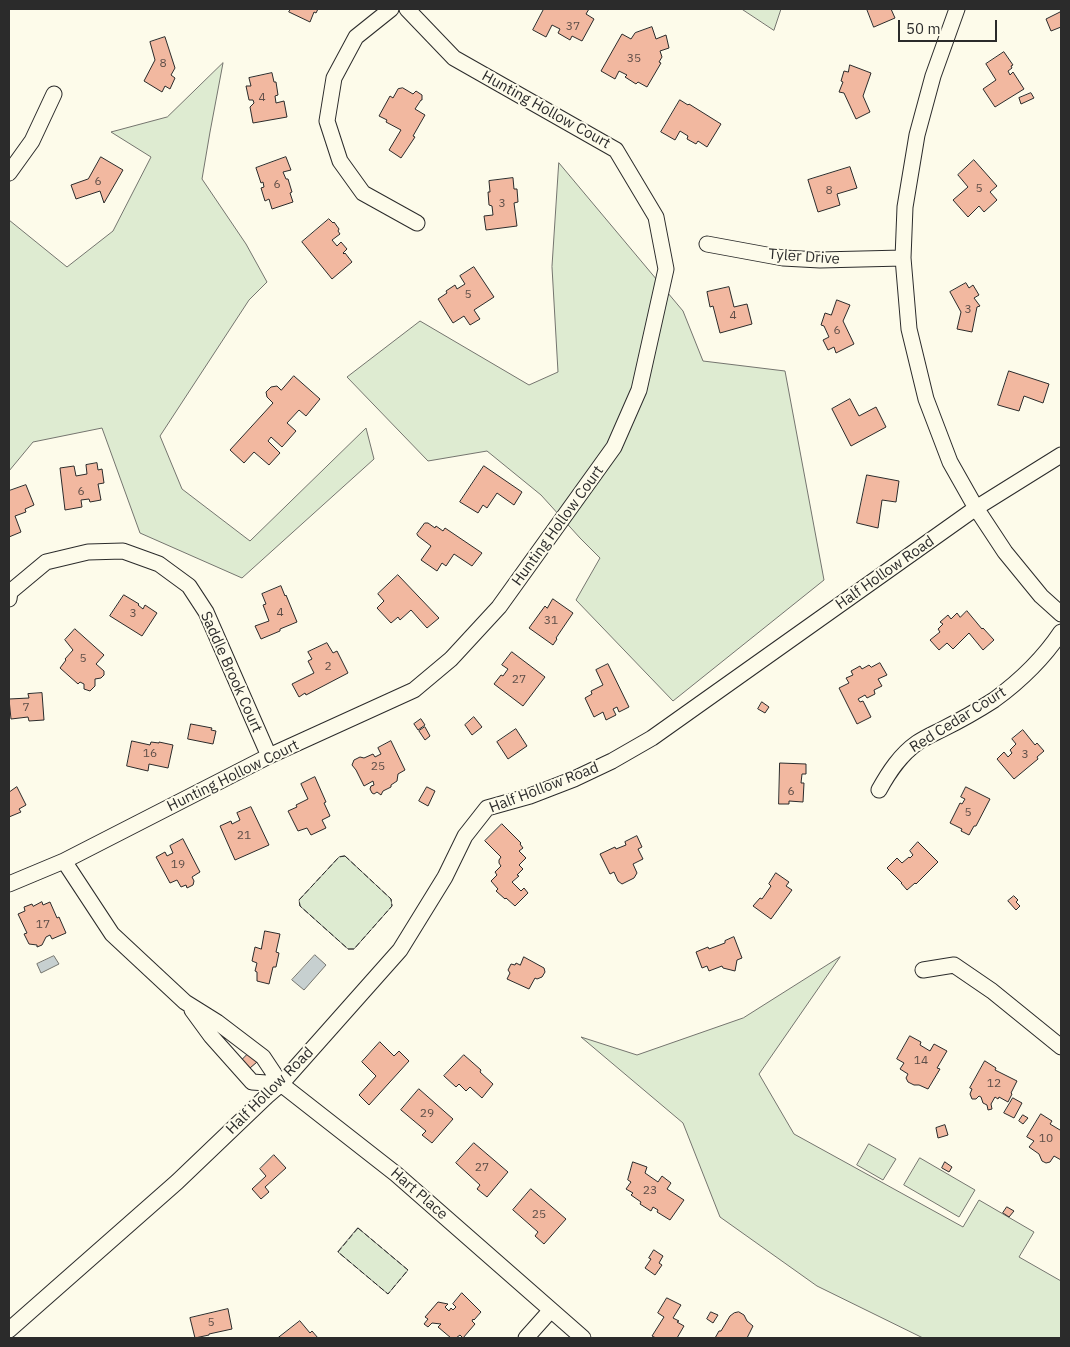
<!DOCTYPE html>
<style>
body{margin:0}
#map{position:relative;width:1070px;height:1347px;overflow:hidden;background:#fdfbea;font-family:"IBM Plex Sans",sans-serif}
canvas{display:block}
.frame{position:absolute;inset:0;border:10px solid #2b2b2b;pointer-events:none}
.scale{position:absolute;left:898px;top:20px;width:99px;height:22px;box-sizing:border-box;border:2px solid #2b2b2b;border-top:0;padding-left:6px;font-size:15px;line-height:18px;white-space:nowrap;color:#2b2b2b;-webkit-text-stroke:4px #fdfbea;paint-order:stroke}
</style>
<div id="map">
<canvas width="1070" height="1347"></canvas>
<div class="frame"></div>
<div class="scale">50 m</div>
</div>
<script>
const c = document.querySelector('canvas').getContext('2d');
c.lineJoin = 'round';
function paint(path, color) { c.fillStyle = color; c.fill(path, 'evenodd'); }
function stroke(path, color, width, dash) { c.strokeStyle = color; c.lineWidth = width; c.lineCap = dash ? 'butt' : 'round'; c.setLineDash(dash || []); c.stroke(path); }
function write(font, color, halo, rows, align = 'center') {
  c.font = font + ' "IBM Plex Sans",sans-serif'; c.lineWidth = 4; c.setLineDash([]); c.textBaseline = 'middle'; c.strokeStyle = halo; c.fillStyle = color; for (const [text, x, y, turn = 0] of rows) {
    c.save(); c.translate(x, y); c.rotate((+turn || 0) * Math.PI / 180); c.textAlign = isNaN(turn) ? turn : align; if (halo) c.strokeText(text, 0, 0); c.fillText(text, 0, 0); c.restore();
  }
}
const green = new Path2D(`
 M742,9H781L774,30Z
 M223,63L210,132L202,179L246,244L267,282L249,300L160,436L182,489L250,541L366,428L374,459L242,578L140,533L102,428L33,442L9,471V220L67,267L113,231L151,157L111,132L167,117Z
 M559,163L683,311L703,361L785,371L824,580L673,701L576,600L600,558L580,538L541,495L487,451L428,461L347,377L420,321L529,385L558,372L552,267Z
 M345,856L391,899L392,906L354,949H348L300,906L299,900L339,857Z
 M840,957L759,1074L794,1134L963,1227L979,1200L1034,1232L1019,1257L1061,1281V1338H923L817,1286L720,1217L683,1123L581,1037L637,1055L743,1018Z
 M869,1144L896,1159L883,1180L857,1165Z
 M920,1158L975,1190L959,1217L904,1185Z
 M358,1228L408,1270L388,1294L338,1252Z`);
paint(green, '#deebd1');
stroke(green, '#74746e', 1);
const water = new Path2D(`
 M315,955L326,965L304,990L292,980Z
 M54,956L59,964L41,973L37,964Z`);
paint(water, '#c7d0d0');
stroke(water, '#74746e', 1);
const building = new Path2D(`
 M291,9H318L316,13L314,12L310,22L289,12Z
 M544,9H589L586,14L594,19L582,41L572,36L570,40L558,33L560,29L552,25L546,37L533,30Z
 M867,9H891L895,18L874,27Z
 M1061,9V27L1051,31L1046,19L1060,12Z
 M652,27L656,39L666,35L669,48L660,51L662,57L659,62L661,63L647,87L638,82L636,84L625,77L627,75L619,71L615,79L601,71L622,34L631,39L635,33Z
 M165,37L175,68L171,75L175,78L170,89L165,86L162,92L144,81L155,60L150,42Z
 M1004,52L1013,65L1011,66L1012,68L1008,71L1010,75L1013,72L1024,89L995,107L983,89L996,80L986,64Z
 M850,65L871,73L863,96L870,112L856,119L844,93L839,92L843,82L841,81L844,71L848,72Z
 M272,73L274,82H276L278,95L275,96L276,103L284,101L287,117L253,123L250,107L254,103L253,100H249L246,86H251L249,78Z
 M403,88L413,94L416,91L422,95V100H421L415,109L425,115L413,136L415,137L401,158L389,150L401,130L386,122L387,120L379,116L390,96L393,98L398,89Z
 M1031,93L1034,98L1021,104L1019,98Z
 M680,100L688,105L689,104L721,124L707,147L698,141L696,144L687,139L688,136L680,131L675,140L661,132Z
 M101,157L123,170L104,203L100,191L76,199L71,185L88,179Z
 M286,157L291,170L283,172L286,179H288L292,192L290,193L293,202L272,209L269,199L265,201L261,188L264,187L263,182L261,183L256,168Z
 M974,160L997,186L990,192L997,200L984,212L979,206L968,217L953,200L968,187L958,175Z
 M850,167L857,188L837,194L840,205L818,212L808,180Z
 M513,178L514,189H517L518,202L514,203L517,226L486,230L484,216L493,215L492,206L489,205L488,192H490L489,181Z
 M329,219L333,223L334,222L339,229L338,231L340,234L332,240L337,246L341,242L347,249L343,253L344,254L345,253L352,262L332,279L302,242Z
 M474,267L494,297L474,310L480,319L470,325L464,316L453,323L438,299L447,293L446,291L455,285L457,289L465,284L460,276Z
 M966,283L969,288L973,285L979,295L974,298L980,306L977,307L972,332L957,329L961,312L950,292Z
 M729,287L734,307L747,304L752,324L720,333L713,306L710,307L707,292Z
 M837,300L850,305L843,321L854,344L836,353L834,347L828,350L823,340L829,337L824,326L821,325L825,313L831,315Z
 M1009,371L1049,384L1043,403L1024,396L1019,411L998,405Z
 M294,376L320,399L306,416L299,410L287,423L296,431L282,447L271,437L268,441L280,453L269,465L254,452L244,463L230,450L273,403L267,397L266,392L271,387L277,386L281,390Z
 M850,399L859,416L876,407L886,427L851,446L832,409Z
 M97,463L98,470L102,469L104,483L98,484L101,500L90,502L89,499L81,500L82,507L65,510L60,468L74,466L76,476L87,474L86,465Z
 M484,466L522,492L514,505L497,493L487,508L483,505L478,513L460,502Z
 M867,475L899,481L896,502L882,500L878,528L857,523Z
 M26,485L34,505L25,509L26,512L15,516L21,532L9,537V491Z
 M425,523H428L435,528L436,526L443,531L445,528L482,553L472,566L454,554L446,566L442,563L437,571L421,560L431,546L418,536L417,534Z
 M398,575L439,618L427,628L411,610L400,620L398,617L391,623L377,608L384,601L378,594Z
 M281,586L285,596L286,595L297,622L280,629V631L261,639L255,626L269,621L263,605L266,604L262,594Z
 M124,595L139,604L138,605L143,609L145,605L157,613L142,636L110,616Z
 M553,599L573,613L556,638L557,639L553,645L529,628L545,606L547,608Z
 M967,611L982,629L983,628L994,640L983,650L969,633L953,649L947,643L939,650L930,640L940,632L938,629L943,624L940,622L948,615L951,619L957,613L960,617Z
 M75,629L104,655L96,664L104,671V675L101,678L95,679V686L90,691L84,689V684L80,682L78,684L60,668L66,660L65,659L73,650L65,640Z
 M327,643L333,653L337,651L348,673L306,695L305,693L299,697L292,684L314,673L308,661L312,659L308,652Z
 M512,652L545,677L523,706L494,684L501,675L503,676L508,669L502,665Z
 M880,663L887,675L878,679L882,686L874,690L875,694L867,698L865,695L858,699L860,702L863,701L871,717L857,724L839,688L849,683L846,678L853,675L851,671L860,666L862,669L869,665L871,667Z
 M608,664L629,707L619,712L617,707L613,709L616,715L606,720L603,712L594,717L585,698L592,694L591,691L603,685L596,670Z
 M42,693L44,720L29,721L28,717L11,719L9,699L29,698L28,694Z
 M762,702L769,707L765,713L758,709Z
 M474,717L482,727L472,735L465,725Z
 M421,719L425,725L418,730L414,724Z
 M191,724L212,728L211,730L216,731L213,744L188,739Z
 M425,727L430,736L425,740L419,731Z
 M516,729L527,746L508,759L497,742Z
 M1023,730L1035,745L1037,743L1044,751L1037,757L1038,759L1014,779L997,759L1004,752L1008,757L1012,753L1010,750L1016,744L1012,739Z
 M132,741L150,745L151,742L159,743V742L173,745L168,768L149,764L148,771L127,766Z
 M391,741L405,770L398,774L397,781L391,785V787L383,791L381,795L377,792L374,794L372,793L370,789L371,786L374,785L373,781L364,786L356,770L352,765L354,760L360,757L364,758L373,754L375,757L381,754L378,748Z
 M780,763L806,764V774H802L801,783H804L803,802L789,801V804H779Z
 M315,777L326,802L324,803L330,816L322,820L326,828L311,835L307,828L298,831L288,811L297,807L296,805L308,799L301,784Z
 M17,787L26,805L19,809L21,812L9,817V790L10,791Z
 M427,787L435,791L428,806L419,801Z
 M966,787L990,799L976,826H974L969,835L961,831L962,829L950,823L960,803L962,804L965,799L961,797Z
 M251,807L269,845L235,860L220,826L231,821L232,824L240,820L237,813Z
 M502,824L521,843L520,844L523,848L519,851L526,858L519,865L523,869L517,875L519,876L512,882L521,891L524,888L528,893L515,906L506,898L505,899L496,891L498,889L491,881L497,875L495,872L501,866L499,863V860L501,857L485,841Z
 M637,836L642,847L638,849L643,859L633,864L637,873L634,878L622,884L618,881L614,872L610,874L600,854L615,847L616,849L626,845L625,842Z
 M183,839L200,872L192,877L194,881L193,885L187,888L186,885L181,887L177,880L170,883L156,857L165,852L167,856L173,853L170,846Z
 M918,842L938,862L916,884L915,883L907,890L901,883H902L887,868L897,858L902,863L909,857L910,858L913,855L910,851Z
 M776,873L789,882L786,886L792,890L771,919L753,906L760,898L762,899L771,886L769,884Z
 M1014,896L1018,900L1016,902L1020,906L1016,910L1008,901Z
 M42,902L43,905L50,902L57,918L59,917L66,933L52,939L50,935L46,937L42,945L37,947V945L29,944L24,934L27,933L18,914L25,911L24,907L32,904L33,906Z
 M265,931L280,934L276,952L279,953L276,967H273L269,984L257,981V972L255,971L257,963L252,961L255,947L261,949Z
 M734,937L742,958L737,960L735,971L723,968L722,966L709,971L707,966L702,968L696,952L708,947L709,949L725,943V941Z
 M524,957L544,968L545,972L542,977L537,979L535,978L529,989L507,979L510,973L508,970L511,964L515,965L516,963L520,965Z
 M910,1036L921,1042L920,1045L930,1051L934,1044L947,1051L937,1068L940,1069L928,1089L919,1085H914L908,1082L906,1078L908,1074L900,1069L904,1063L897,1059Z
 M380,1042L394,1056L399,1051L409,1061L369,1105L359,1095L376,1076L362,1062Z
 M249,1053L257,1062L250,1068L242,1060Z
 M464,1055L481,1070L480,1072L493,1084L482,1098L470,1087L466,1091L459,1084L456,1087L444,1076Z
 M985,1061L996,1068L995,1070L1017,1081L1011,1093L1012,1094L1008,1102L999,1097L998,1099L995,1097L991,1104L992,1109L988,1110L987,1105L983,1103L981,1097L979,1096L976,1099H972L970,1094L972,1089L970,1088Z
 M419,1089L453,1119L432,1143L422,1135L426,1131L401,1110Z
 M1013,1098L1022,1103L1014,1118L1004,1113Z
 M1041,1114L1052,1121L1050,1124L1060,1130L1061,1129V1160L1054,1156L1050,1162L1046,1163L1042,1161L1039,1154L1029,1147L1034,1141L1027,1137Z
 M1023,1115L1028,1118L1023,1124L1019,1121Z
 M945,1125L948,1135L938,1138L936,1128Z
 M474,1143L508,1172L487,1197L477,1189L480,1185L456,1163Z
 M274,1155L286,1168L265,1187L269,1192L261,1199L252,1189L266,1176L260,1169Z
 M633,1162L647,1167L645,1173L658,1182L662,1176L671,1183L667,1189L684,1200L670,1220L657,1212L658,1210L653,1207L651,1211L640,1204L641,1202L631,1195L633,1193L626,1189L631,1182L628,1180Z
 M945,1162L952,1167L949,1172L942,1168Z
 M531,1189L566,1219L544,1244L535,1236L538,1232L513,1210Z
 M1007,1207L1014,1211L1009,1217L1003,1213Z
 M654,1250L663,1256L659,1263L662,1265L655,1275L645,1268L651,1259L649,1258Z
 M462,1293L481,1312L474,1320L473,1319L472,1321L475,1324L463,1338L460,1335L456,1338H451L438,1327L441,1324L432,1323L428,1327L424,1324L428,1319L425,1317L438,1302L448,1304L445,1307L449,1311L451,1308L453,1310L456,1307L453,1304Z
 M667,1298L681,1305L673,1318L679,1321L677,1322L684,1326L677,1338H656L652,1336L664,1317L658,1313Z
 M228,1309L232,1329L209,1334V1335L195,1338L190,1318Z
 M711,1312L718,1315L713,1323L707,1319Z
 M739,1312L744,1315L747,1321L753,1326L747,1338H715L719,1331H721L730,1316L734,1313Z
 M300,1321L310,1333L312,1331L318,1338H278Z`);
paint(building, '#f2b8a0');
stroke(building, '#2b2b2b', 1);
const minor = new Path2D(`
 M391,9L356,37L334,78L327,121L340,161L363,193L417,223
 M957,9L933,76L917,135L905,207L903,258L909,329L926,399L950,462L976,508L1005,552L1041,596L1061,614
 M9,173L32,141L54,94
 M707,244L783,258L820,260L903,258
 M9,599L10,592L46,562L88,552L123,551L159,564L189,586L206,612L269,756
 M879,790C889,772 900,755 917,743C924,738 933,734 941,730C959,721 977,711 994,700C1020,681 1043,659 1061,632
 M64,861L112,934L185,1002L217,1022L263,1057L281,1084L396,1174L583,1338
 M9,884L64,861L269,756L414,690L451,659L499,607L614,447L639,390L666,269L656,217L616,150L454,58L407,9
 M923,970L954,965L992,991L1061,1047
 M192,1010L211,1036L252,1082L281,1084
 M9,1330L177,1182L267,1096L281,1084L400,950L445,877L465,836L487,808L530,796L574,779L612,761L652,738L976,508L1061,455
 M526,1338L551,1310`);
stroke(minor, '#2b2b2b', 17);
stroke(minor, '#fdfbea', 15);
stroke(new Path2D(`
 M345,856L391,899L392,906L354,949H348L300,906L299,900L339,857Z
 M358,1228L408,1270L388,1294L338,1252Z`), '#2b2b2b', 1, [6, 2.5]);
write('12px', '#5d4e48', null, [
 ["37",573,27],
 ["35",634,59],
 ["8",163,64],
 ["4",262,98],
 ["6",98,182],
 ["6",277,185],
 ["5",979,189],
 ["8",829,191],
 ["3",502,204],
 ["5",468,295],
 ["3",968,310],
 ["4",733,316],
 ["6",837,331],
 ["6",81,492],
 ["4",280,613],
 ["3",133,614],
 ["31",551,621],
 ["5",83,659],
 ["2",328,667],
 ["27",519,680],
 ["7",26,708],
 ["16",150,754],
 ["3",1025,755],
 ["25",378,767],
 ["6",791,792],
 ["5",968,813],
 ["21",244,836],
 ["19",178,865],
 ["17",43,925],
 ["14",921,1061],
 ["12",994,1084],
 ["29",427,1114],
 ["10",1046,1139],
 ["27",482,1168],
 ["23",650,1191],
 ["25",539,1215],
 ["5",211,1323]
]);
write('15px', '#2b2b2b', '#fdfbea', [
 ["Hunting Hollow Court",546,110,29],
 ["Tyler Drive",804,257,4],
 ["Hunting Hollow Court",558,526,-54],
 ["Half Hollow Road",885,573,-35],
 ["Saddle Brook Court",231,672,66],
 ["Red Cedar Court",958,720,-32],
 ["Hunting Hollow Court",233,776,-26],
 ["Half Hollow Road",544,788,-21],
 ["Half Hollow Road",270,1091,-45],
 ["Hart Place",419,1194,41]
]);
</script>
